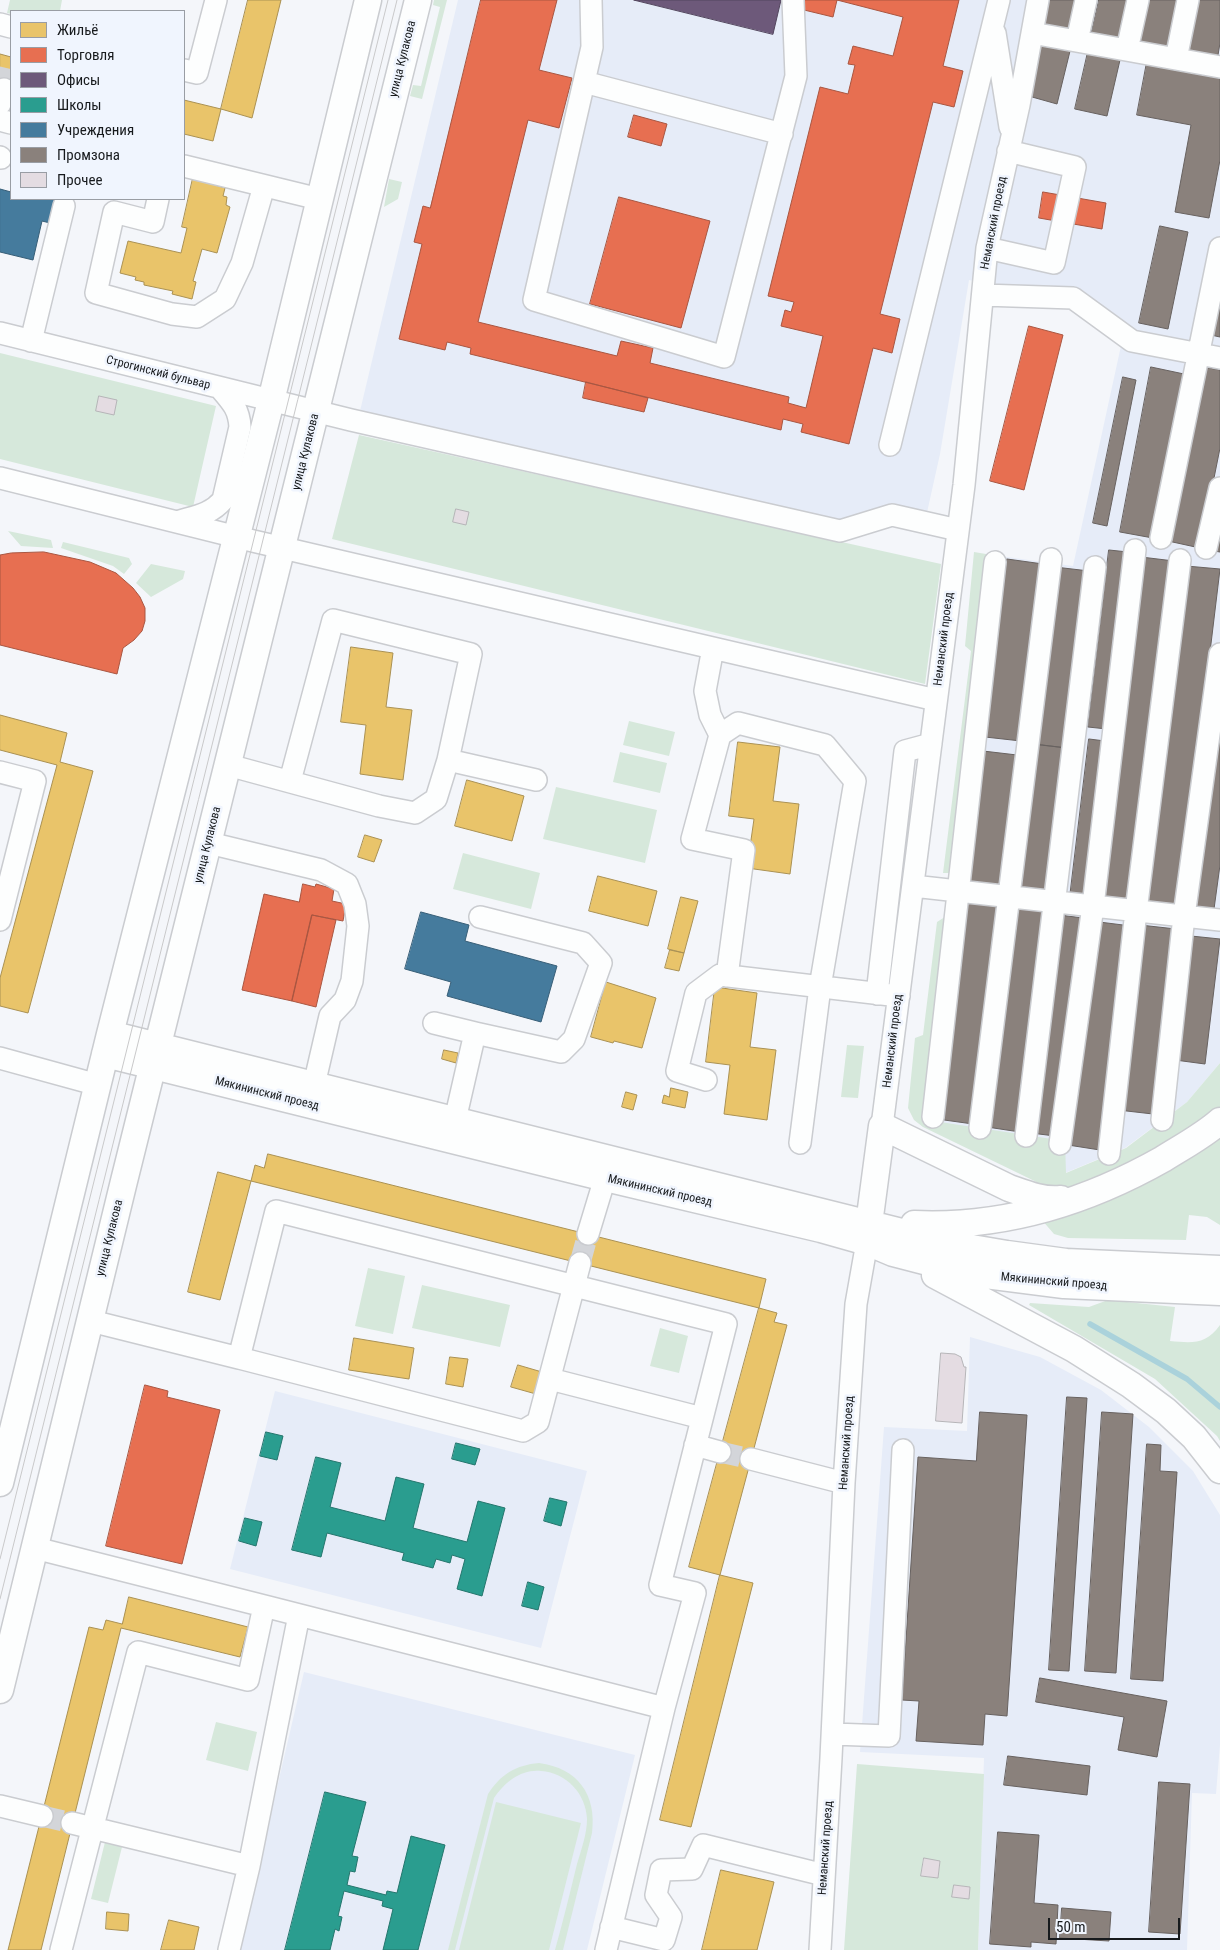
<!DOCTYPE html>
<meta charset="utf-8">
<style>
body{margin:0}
#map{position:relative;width:1220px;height:1950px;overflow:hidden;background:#f4f6fa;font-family:"Roboto Condensed",sans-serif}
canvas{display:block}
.legend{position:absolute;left:10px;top:10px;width:175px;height:190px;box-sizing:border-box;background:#f0f5fe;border:1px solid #999da4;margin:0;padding:6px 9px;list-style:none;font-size:15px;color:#171a1d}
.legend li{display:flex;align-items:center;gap:10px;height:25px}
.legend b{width:25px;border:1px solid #999da4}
.scale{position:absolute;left:1048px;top:1918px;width:132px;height:22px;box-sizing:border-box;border:2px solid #171a1d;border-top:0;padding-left:6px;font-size:15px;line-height:18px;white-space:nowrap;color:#171a1d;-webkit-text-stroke:4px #f0f5fe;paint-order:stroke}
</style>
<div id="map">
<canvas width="1220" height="1950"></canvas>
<ul class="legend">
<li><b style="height:14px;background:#e9c46a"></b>Жильё</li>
<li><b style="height:14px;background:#e76f51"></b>Торговля</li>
<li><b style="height:14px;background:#6d597a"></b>Офисы</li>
<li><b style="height:14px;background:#2a9d8f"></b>Школы</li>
<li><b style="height:14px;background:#457b9d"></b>Учреждения</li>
<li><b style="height:14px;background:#8a817c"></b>Промзона</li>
<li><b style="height:14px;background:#e4dce2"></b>Прочее</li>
</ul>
<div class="scale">50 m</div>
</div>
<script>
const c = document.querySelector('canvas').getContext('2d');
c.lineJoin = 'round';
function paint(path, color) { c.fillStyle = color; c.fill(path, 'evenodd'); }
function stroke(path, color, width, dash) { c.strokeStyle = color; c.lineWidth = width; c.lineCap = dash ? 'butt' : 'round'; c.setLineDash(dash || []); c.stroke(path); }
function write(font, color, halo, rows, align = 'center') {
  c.font = font + ' "Roboto Condensed",sans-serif'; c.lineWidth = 5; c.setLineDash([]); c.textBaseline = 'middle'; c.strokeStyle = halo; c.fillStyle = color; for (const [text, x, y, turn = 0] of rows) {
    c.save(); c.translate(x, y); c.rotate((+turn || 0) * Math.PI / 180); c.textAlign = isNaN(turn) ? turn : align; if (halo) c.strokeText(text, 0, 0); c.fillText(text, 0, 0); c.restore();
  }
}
paint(new Path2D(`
 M458,0H1220V1063L1187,1102L1125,1148L1065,1173L927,1120L992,555L1073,566L1124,332L1100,307L969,280L940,454L926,517L840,525L360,411Z
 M970,1337L1040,1357L1101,1390L1149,1427L1193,1471L1220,1515V1745L1216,1794L1192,1793L1187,1950H978L984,1758L860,1752L884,1427L967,1431Z
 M275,1391L587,1471L541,1648L230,1569Z
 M304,1672L635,1755L587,1950H239Z`), '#e6ecf8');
paint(new Path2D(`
 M10,0H62L60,11H11V14L7,13Z
 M434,0H447L422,99L410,96L413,85L421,86L440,7L433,5Z
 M389,179L402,182L398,199L384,207Z
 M0,353L216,406L193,507L0,459Z
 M359,435L941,564L925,684L332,539Z
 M8,531L51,540L53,548L21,546Z
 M63,542L129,558L132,564L124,574L113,566L61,548Z
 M974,552L992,555L955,873H943L971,651L965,646Z
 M151,564L185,571L183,579L151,597L136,583Z
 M629,721L675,732L669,756L623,745Z
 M620,752L667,763L660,793L613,782Z
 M556,787L657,810L645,863L543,839Z
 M463,853L540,873L531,909L453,889Z
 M951,913L927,1120L1065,1141L1066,1173L1126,1148L1187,1102L1220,1063V1107L1181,1139L1077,1187L1051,1189L923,1127L914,1120L908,1108L915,1038L923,1035L937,922Z
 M847,1045L864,1046L858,1098L841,1097Z
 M1220,1134V1225L1207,1217L1189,1215L1186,1240L1068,1238L1054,1234L1041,1219Z
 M368,1268L405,1276L393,1334L355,1326Z
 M422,1285L510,1305L500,1347L412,1328Z
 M1108,1300L1175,1307L1170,1341C1192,1343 1206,1345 1220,1325V1441L1217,1436L1155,1379L1029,1305L1030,1303L1089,1307Z
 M660,1328L688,1336L679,1373L650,1366Z
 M216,1722L257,1732L248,1771L206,1760Z
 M539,1763C578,1768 597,1795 592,1833L563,1950H555C563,1921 570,1893 577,1864C581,1850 587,1834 587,1819C586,1794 567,1773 541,1771C521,1769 505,1782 494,1798L455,1950H448L488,1794C501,1774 516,1765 539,1763Z
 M857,1764L984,1774L978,1950H844ZM923,1859L940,1861L938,1878L921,1876ZM954,1885L970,1887L969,1899L953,1897Z
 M496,1802L581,1823L549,1950H459Z
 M105,1842L122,1847L108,1903L91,1899Z`), '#d6e8db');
const homes = new Path2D(`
 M248,0H281L252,118L221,109Z
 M0,54L11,57V91L0,88Z
 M184,100L221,109L213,141L184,134Z
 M193,178L225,188L223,196L227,197L226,205L230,207L217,253L202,249L193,281L196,282L192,299L172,294L173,291L144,285V282L135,280L136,277L120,273L128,241L181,253L187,228L182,227Z
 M351,647L393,653L386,707L412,710L403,780L360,774L366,725L341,722Z
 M0,715L67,733L60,762L93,771L28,1013L0,1006V978L57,765L0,750Z
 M738,742L780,747L773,801L799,804L790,874L747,868L754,819L729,816Z
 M467,780L524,796L512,841L455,826Z
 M365,835L382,840L374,862L358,857Z
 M598,876L657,891L648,926L589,911Z
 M681,897L698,901L684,953L668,949Z
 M670,950L684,953L679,971L665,968Z
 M606,982L656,998L642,1048L614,1041L613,1043L591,1037Z
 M715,987L757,993L750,1047L776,1050L767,1120L724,1114L730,1065L706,1062Z
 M444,1050L458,1053L456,1063L442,1059Z
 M671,1088L688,1092L685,1108L662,1103L664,1095L669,1097Z
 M626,1092L637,1095L633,1110L622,1107Z
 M268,1154L766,1279L759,1308L251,1181L255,1165L264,1168Z
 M218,1172L251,1181L220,1300L188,1292Z
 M759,1308L777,1313L774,1322L787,1325L720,1575L689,1567Z
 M354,1338L414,1348L409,1379L349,1370Z
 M450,1357L468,1359L463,1387L446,1384Z
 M518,1365L542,1372L536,1394L511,1387Z
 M720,1575L753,1583L691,1827L660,1820Z
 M129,1597L248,1627L240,1657L121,1628L41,1950H8L89,1627L103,1630L106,1620L122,1624Z
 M721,1870L774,1882L757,1950H702Z
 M107,1912L129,1914L128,1931L106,1929Z
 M169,1920L199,1927L194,1950H161Z`);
paint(homes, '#e9c46a');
stroke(homes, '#aa9153', 1);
const shops = new Path2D(`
 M481,0H557L539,70L572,78L559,128L528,120L478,322L617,356L621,341L653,348L650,363L789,397L788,403L806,408L823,336L781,326L785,310L791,312L794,302L768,296L820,87L848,94L855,65L848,64L853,46L893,56L903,17L837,0L833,17L800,9L802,0H959L943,66L963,71L954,107L933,102L880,314L900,319L892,353L873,348L849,444L801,432L803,424L783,419L781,430L470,354L471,348L447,342L445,350L399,339L422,244L414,242L423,206L430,208Z
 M634,115L667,124L661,146L628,137Z
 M1043,192L1106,203L1102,229L1039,218Z
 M619,197L710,221L681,328L590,304Z
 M1029,326L1063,335L1024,490L990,481Z
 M586,382L648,398L644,412L583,398Z
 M44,552L90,562L116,573L133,588L140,597L145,608V621L142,631L134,640L123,648L117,674L0,645V555L11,553Z
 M303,884L315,887L316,884L334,889L332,901L346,904L343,921L312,915L292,1001L242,990L264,894L299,902Z
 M312,915L336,920L316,1007L292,1001Z
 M145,1385L168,1391L167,1397L220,1410L182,1564L106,1546Z`);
paint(shops, '#e76f51');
stroke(shops, '#a95641', 1);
const offices = new Path2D(`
 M634,0H781L773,34Z`);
paint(offices, '#6d597a');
stroke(offices, '#53465e', 1);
const schools = new Path2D(`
 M266,1432L283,1436L277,1460L260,1456Z
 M456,1443L480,1449L475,1465L452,1459Z
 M316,1457L341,1463L330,1507L385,1521L396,1477L424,1484L413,1528L467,1542L478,1501L505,1508L482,1596L457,1589L465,1559L452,1555L450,1563L436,1559L433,1568L402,1560L404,1553L327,1533L321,1557L292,1550Z
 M550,1498L567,1502L561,1526L544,1521Z
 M245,1518L262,1522L256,1546L239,1541Z
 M528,1582L544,1587L538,1610L522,1606Z
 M325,1792L366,1802L352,1856L358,1857L355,1872L350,1871L347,1885L386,1895L387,1891L397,1893L411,1836L445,1845L418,1950H383L393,1909L382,1906L383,1901L344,1891L338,1916L342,1917L339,1931L335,1929L330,1950H285Z`);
paint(schools, '#2a9d8f');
stroke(schools, '#24766d', 1);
const public = new Path2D(`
 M0,189L11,192V199H56L50,223L42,221L33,260L0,252Z
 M421,912L469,925L465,941L557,966L541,1022L447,996L451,982L405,969Z`);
paint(public, '#457b9d');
stroke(public, '#375e77', 1);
const industry = new Path2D(`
 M1043,0H1079L1073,32L1038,25Z
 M1099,0H1129L1120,41L1091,35Z
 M1147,0H1180L1170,50L1139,44Z
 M1199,0H1220V43L1217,61L1188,55Z
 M1039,39L1071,47L1057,104L1025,95Z
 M1088,52L1120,60L1107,116L1075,109Z
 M1147,62L1220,75V160L1209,218L1175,212L1191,125L1137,115Z
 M1160,226L1188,232L1168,329L1139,323Z
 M1220,287V337L1211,335Z
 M1151,367L1184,374L1153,538L1120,532Z
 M1203,367L1220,370V448L1200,548L1168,541Z
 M1123,377L1136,380L1107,526L1093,523Z
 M1220,523V552L1214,551Z
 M1109,550L1128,552L1107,729L1088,727Z
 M1141,557L1174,561L1133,903L1100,899Z
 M1007,559L1043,564L1021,741L985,737Z
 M1186,566L1220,569L1179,909L1145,905Z
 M1055,567L1089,571L1067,748L1032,744Z
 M1220,697V865L1214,909L1191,906Z
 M1089,739L1105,741L1086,899L1070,897Z
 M1034,744L1067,748L1048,892L1016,888Z
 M983,751L1017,755L1001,891L966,886Z
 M966,899L1002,904L973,1124L937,1119Z
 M1014,908L1047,912L1020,1132L987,1127Z
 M1059,915L1083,918L1055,1136L1031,1133Z
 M1099,922L1131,926L1100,1150L1068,1145Z
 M1140,925L1176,929L1153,1114L1118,1110Z
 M1191,936L1220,939L1205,1064L1175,1060Z
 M1067,1397L1087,1398L1069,1671L1049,1670Z
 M980,1412L1027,1415L1007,1716L985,1714L983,1745L916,1741L919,1701L902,1700L918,1457L976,1461Z
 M1102,1412L1133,1414L1116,1673L1085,1671Z
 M1147,1444L1161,1445L1160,1471L1177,1472L1163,1681L1131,1679Z
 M1040,1678L1167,1701L1157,1757L1118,1750L1124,1717L1036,1702Z
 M1008,1756L1090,1766L1087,1795L1004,1785Z
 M1159,1782L1190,1784L1180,1934L1149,1932Z
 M998,1832L1039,1835L1034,1903L1058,1905L1056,1944L1031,1942V1947L990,1944Z
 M1062,1908L1111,1912L1109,1941L1060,1938Z`);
paint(industry, '#8a817c');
stroke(industry, '#686260', 1);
stroke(new Path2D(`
 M1090,1324L1187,1379L1220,1407`), '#aad2db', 5.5);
const building = new Path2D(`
 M99,396L117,400L114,415L96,411Z
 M456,509L469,512L466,525L453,522Z
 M941,1353L955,1354L961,1357L964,1367H966L962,1423L936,1421Z
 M924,1858L940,1861L938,1878L921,1876Z
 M954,1885L970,1887L969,1899L952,1897Z`);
paint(building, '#e4dce2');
stroke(building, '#b6b5b8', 1);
stroke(new Path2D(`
 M4,89L11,60
 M580,1263L588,1234
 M720,1452L751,1459
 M42,1816L72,1823`), '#d3d5d9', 21, [21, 11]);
const minor = new Path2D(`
 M591,0L592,47L534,300L724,357L796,76L793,0
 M0,24L11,27
 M995,33L1010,127
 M1032,33L1220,67
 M1077,41L1086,0
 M1127,50L1138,0
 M1176,59L1188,0
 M184,70L197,73L216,0
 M584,82L782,134
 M0,104L4,89
 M0,120L11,123
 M0,157L1,158
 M184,166L319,199
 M158,199L153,222L114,212L96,293L172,314L197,317L225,299L242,263L264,186
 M987,248L1054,263L1075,167L1008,151
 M983,295L1073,298L1132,341L1220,358
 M0,333L351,420L840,531L892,515L958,530
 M31,341L64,206
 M890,445L999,0
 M0,478L253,541L936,700
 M180,521C197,516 211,514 223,500L240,427C239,409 232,402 220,388
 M1161,538L1220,248
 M1206,548L1220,488
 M713,648L705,691L710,715L720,735
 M448,760L536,780
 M228,765L379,806L415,813L436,799L448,760L471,654L333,620L290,781
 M0,772L35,781L0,920
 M209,843L321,870L347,884L355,904L358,926L352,981L345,1000L330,1016L314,1085
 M913,886L1220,920
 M727,976L744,850L692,839L720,735L738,723L825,745L855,781L820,987L800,1143
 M877,994L905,751L931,744
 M434,1023L475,1033
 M0,1058L98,1085
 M706,1080L677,1071L696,993L720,975L899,996
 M933,1117L995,562
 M455,1120L475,1033L561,1052L574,1039L601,963L583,943L480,917
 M1162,1120L1184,916L1220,654
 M882,1126L964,485L987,248L1019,105L1038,0
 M980,1128L1051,559
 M1026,1136L1095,567
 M1060,1144L1093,906L1135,550
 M1109,1154L1136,911L1180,560
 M588,1234L605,1178
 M91,1321L239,1358L276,1211L726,1324L660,1585L695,1593L664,1708L606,1950
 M239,1358L523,1431L538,1422L580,1263
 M550,1379L702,1418
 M695,1445L720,1452
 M751,1459L844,1483
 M35,1548L264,1606L248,1680L138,1652L61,1950
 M264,1606L664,1708
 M833,1734L889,1736L903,1450
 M0,1806L42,1816
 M72,1823L249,1866
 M611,1927L664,1940L671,1917L656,1895L661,1870L692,1869L703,1845L824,1875
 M229,1950L249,1866L299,1615
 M820,1950L831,1758L844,1483L856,1304L867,1242`);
const major = new Path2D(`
 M110,1034L954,1245L1007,1254L1066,1262L1220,1269
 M105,1054L605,1178L821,1229L867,1242L893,1253L970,1273L1064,1285L1220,1292
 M914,1224C1002,1228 1087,1202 1163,1159C1182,1147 1203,1136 1220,1121
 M867,1239L882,1126L1009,1188C1026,1194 1043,1201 1061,1199
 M935,1275L1074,1349L1131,1385L1166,1411L1194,1437L1220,1470
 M0,1483L110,1034L271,401L368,0
 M0,1690L124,1181L418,0`);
stroke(minor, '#caccd0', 24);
stroke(major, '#caccd0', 29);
stroke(minor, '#fdfefe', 21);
stroke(major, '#fdfefe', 26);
stroke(new Path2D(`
 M0,1559L388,0
 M0,1599L397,0`), '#c9c9ca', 1);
write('12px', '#171a1d', '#f0f5fe', [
 ["улица Кулакова",403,59,-76],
 ["Неманский проезд",994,223,-79],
 ["Строгинский бульвар",158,373,14],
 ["улица Кулакова",306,452,-76],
 ["Неманский проезд",944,639,-83],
 ["улица Кулакова",208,845,-76],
 ["Неманский проезд",893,1041,-83],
 ["Мякининский проезд",267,1094,14],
 ["Мякининский проезд",660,1191,13],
 ["улица Кулакова",110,1238,-76],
 ["Мякининский проезд",1054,1282,5],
 ["Неманский проезд",847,1443,-86],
 ["Неманский проезд",826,1848,-86]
]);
</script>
